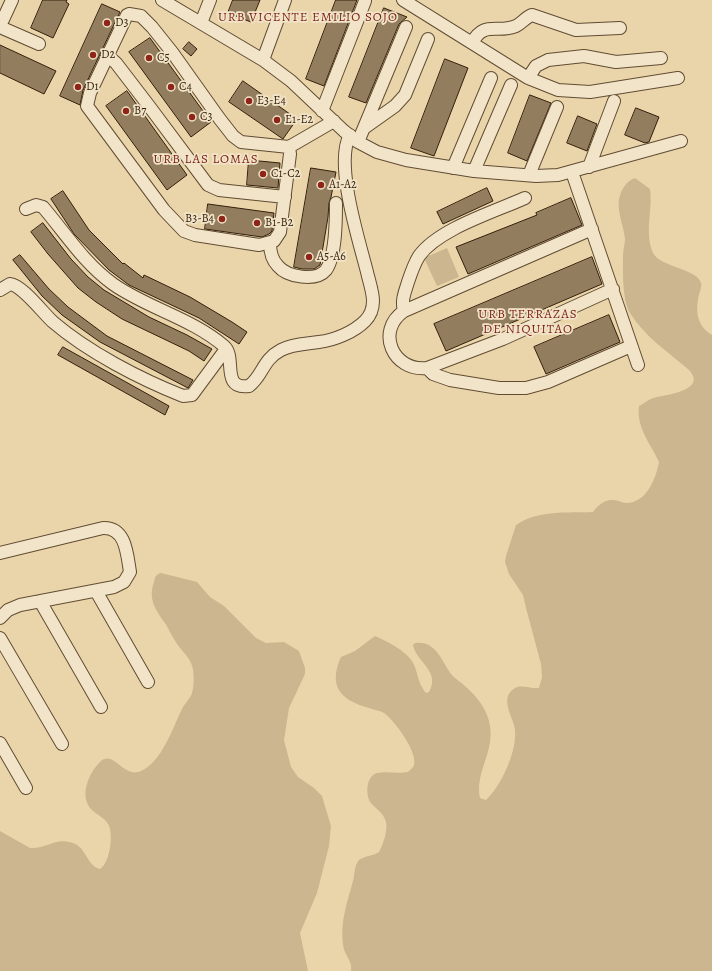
<!DOCTYPE html>
<style>
body{margin:0}
canvas{display:block;background:#ead5aa}
</style>
<canvas width="712" height="971"></canvas>
<script>
const c = document.querySelector('canvas').getContext('2d');
c.lineJoin = 'round';
function paint(path, color) { c.fillStyle = color; c.fill(path, 'evenodd'); }
function stroke(path, color, width, dash) { c.strokeStyle = color; c.lineWidth = width; c.lineCap = dash ? 'butt' : 'round'; c.setLineDash(dash || []); c.stroke(path); }
function write(font, color, halo, rows, align = 'center') {
  c.font = font + ' Alegreya,serif'; c.lineWidth = 3.5; c.setLineDash([]); c.textBaseline = 'middle'; c.strokeStyle = halo; c.fillStyle = color; for (const [text, x, y, turn = 0] of rows) {
    c.save(); c.translate(x, y); c.rotate((+turn || 0) * Math.PI / 180); c.textAlign = isNaN(turn) ? turn : align; if (halo) c.strokeText(text, 0, 0); c.fillText(text, 0, 0); c.restore();
  }
}
paint(new Path2D(`
 M635,178L650,189C653,210 644,232 653,253C660,267 698,269 701,283C702,286 700,291 699,295C695,311 697,326 712,335V971H351C353,961 344,955 343,945C340,922 347,903 353,881C355,874 354,866 359,860C364,856 373,856 379,852C383,844 388,831 386,822C383,812 377,810 371,803C365,795 366,776 377,773C387,771 398,774 408,772C410,770 413,768 414,765C418,752 394,720 384,713C379,710 374,710 369,708C340,700 328,686 341,657L355,651L375,636C388,642 410,652 415,667C418,676 419,685 426,693L429,692C441,671 416,662 413,645L415,643C434,640 441,658 449,671C453,678 460,681 465,686C473,693 483,704 487,715C500,748 474,769 480,798L486,800C501,786 517,752 515,730C514,718 498,698 515,688C521,684 531,689 539,688L542,677L541,664L526,608L523,595L509,574L505,562L506,556L516,525C537,510 569,513 593,512C598,505 605,499 614,500C618,500 622,503 626,503C647,503 656,478 659,462C651,444 636,428 639,406C643,404 648,400 653,398C664,395 708,391 689,370C668,352 644,336 630,313C622,300 623,271 623,256C623,250 625,244 625,238C623,225 617,211 619,199C621,190 626,181 635,178Z
 M447,248L459,277L437,286L424,258Z
 M161,573L197,582L210,597L224,606L256,638L266,643L284,642L299,651L305,668V674L289,708L284,740L291,767L298,777L314,788L322,796L331,826L329,846L317,893L300,933L308,971H0V831L30,848C47,849 55,837 73,843C86,847 87,866 100,869C110,863 114,833 108,824C105,818 97,815 92,810C78,797 89,772 101,761C114,750 124,779 141,771C162,762 173,727 182,709C185,703 190,699 192,693C194,686 194,677 193,669C191,659 183,652 177,644C172,637 169,629 165,623C155,609 148,599 154,582C155,577 156,574 161,573Z`), '#cbb68f');
const building = new Path2D(`
 M43,0H67L66,2L69,4L53,38L31,28Z
 M233,0H260L251,22L228,13Z
 M336,0H357L324,86L306,79Z
 M102,4L120,12L83,90L80,105L60,96Z
 M384,8L407,17L399,24L366,103L349,97Z
 M150,38L211,122L191,137L129,52Z
 M189,42L197,49L191,56L183,49Z
 M0,45L56,71L44,94L0,73Z
 M445,59L468,68L434,156L411,148Z
 M243,81L297,119L283,139L229,102Z
 M127,91L187,175L167,190L106,106Z
 M530,95L551,103L527,161L508,153Z
 M636,108L659,117L649,142L645,143L625,135Z
 M578,116L597,124L587,151L567,143Z
 M249,160L280,163L278,188L247,185Z
 M311,168L336,172L331,197L329,203L328,217L320,265L314,269H302L294,267Z
 M487,188L493,201L443,224L437,212Z
 M63,191L89,230L123,264L124,263L143,278L144,275L190,297L232,322L247,332L239,344L199,318L129,285L109,270L74,234L51,199Z
 M571,198L582,225L468,274L456,247L537,215L536,213Z
 M208,204L274,213L272,231L269,234L262,237L205,229Z
 M43,223L71,259L88,277L104,290L149,317L187,335L212,349L204,361L189,351L122,319L96,302L78,288L48,254L31,232Z
 M20,255L49,289L68,307L107,336L193,380L188,388L100,342L62,315L42,296L13,260Z
 M592,257L602,284L446,351L434,324Z
 M609,315L620,342L546,374L534,347Z
 M63,347L169,406L165,415L58,355Z`);
paint(building, '#927e5e');
stroke(building, '#331f0b', 1);
const minor = new Path2D(`
 M162,0L263,60L291,81L344,131L358,142L377,152L406,160L474,171L536,176L558,175L681,141
 M403,0L528,78L558,90L590,92L678,78
 M201,23L210,0
 M0,26L12,0
 M0,27L39,44
 M472,43C484,20 497,34 516,26C522,23 526,17 532,15L576,30L620,28
 M108,56L116,63L149,106L208,185L219,190L285,197
 M263,60L285,0
 M528,78L536,66L548,60L584,56L616,62L661,58
 M322,111L365,1
 M364,128L395,106L405,95L428,39
 M358,142L406,27
 M289,147L290,154L280,232L274,241L259,245L195,235L184,231L164,210L87,106L90,93L127,15L129,14L141,16L152,27L172,52L219,118L233,136L241,142L289,147L334,121
 M589,167L614,101
 M453,168L491,78
 M474,171L511,85
 M572,172L638,365
 M529,175L557,107
 M26,209L36,205L43,207C66,234 84,263 113,284C147,308 191,318 224,346C237,357 220,390 249,386C263,376 262,360 281,350C292,344 306,344 319,342C335,340 354,332 365,321C370,316 373,308 373,301C373,292 369,281 367,272C359,240 334,163 350,135
 M592,229L404,311C375,331 393,372 427,368L503,339L613,289
 M270,243C270,251 272,260 278,266C287,277 316,282 326,270C336,256 336,220 336,203
 M0,290L10,284C22,285 43,313 53,322C88,352 140,379 183,396L192,395L226,349
 M404,311C401,300 405,292 408,282C411,273 414,264 419,256C438,229 494,212 525,198
 M427,368L433,374L450,380L499,388H526L548,382L631,346
 M0,553L103,528C126,527 127,554 130,572L124,582L114,587L20,605L8,610L0,618
 M96,591L148,682
 M40,601L101,707
 M0,638L62,744
 M0,743L26,788`);
stroke(minor, '#614c33', 14);
stroke(minor, '#f1e4c8', 12);
for (const [x, y, r, color] of [
 [107,23,4,"#8f2418"],
 [93,55,4,"#8f2418"],
 [149,58,4,"#8f2418"],
 [78,87,4,"#8f2418"],
 [171,87,4,"#8f2418"],
 [249,101,4,"#8f2418"],
 [126,111,4,"#8f2418"],
 [192,117,4,"#8f2418"],
 [277,120,4,"#8f2418"],
 [263,174,4,"#8f2418"],
 [321,185,4,"#8f2418"],
 [222,219,4,"#8f2418"],
 [257,223,4,"#8f2418"],
 [309,257,4,"#8f2418"]
]) { const dot = new Path2D(); dot.arc(x, y, r, 0, 2 * Math.PI); c.fillStyle = color; c.fill(dot); stroke(dot, '#f1e4c8', 1.5); }
write('12px', '#331f0b', '#f1e4c8', [
 ["D3",115,23],
 ["D2",101,55],
 ["C5",157,58],
 ["D1",86,87],
 ["C4",179,87],
 ["E3-E4",257,101],
 ["B7",134,111],
 ["C3",200,117],
 ["E1-E2",285,120],
 ["C1-C2",271,174],
 ["A1-A2",329,185],
 ["B3-B4",214,219,"right"],
 ["B1-B2",265,223],
 ["A5-A6",317,257]
], 'left');
c.letterSpacing = '1px';
write('13px', '#7a1f14', '#f1e4c8', [
 ["URB VICENTE EMILIO SOJO",308,18],
 ["URB LAS LOMAS",206,160],
 ["URB TERRAZAS",528,315],
 ["DE NIQUITAO",528,330]
]);
c.letterSpacing = '0px';
</script>
